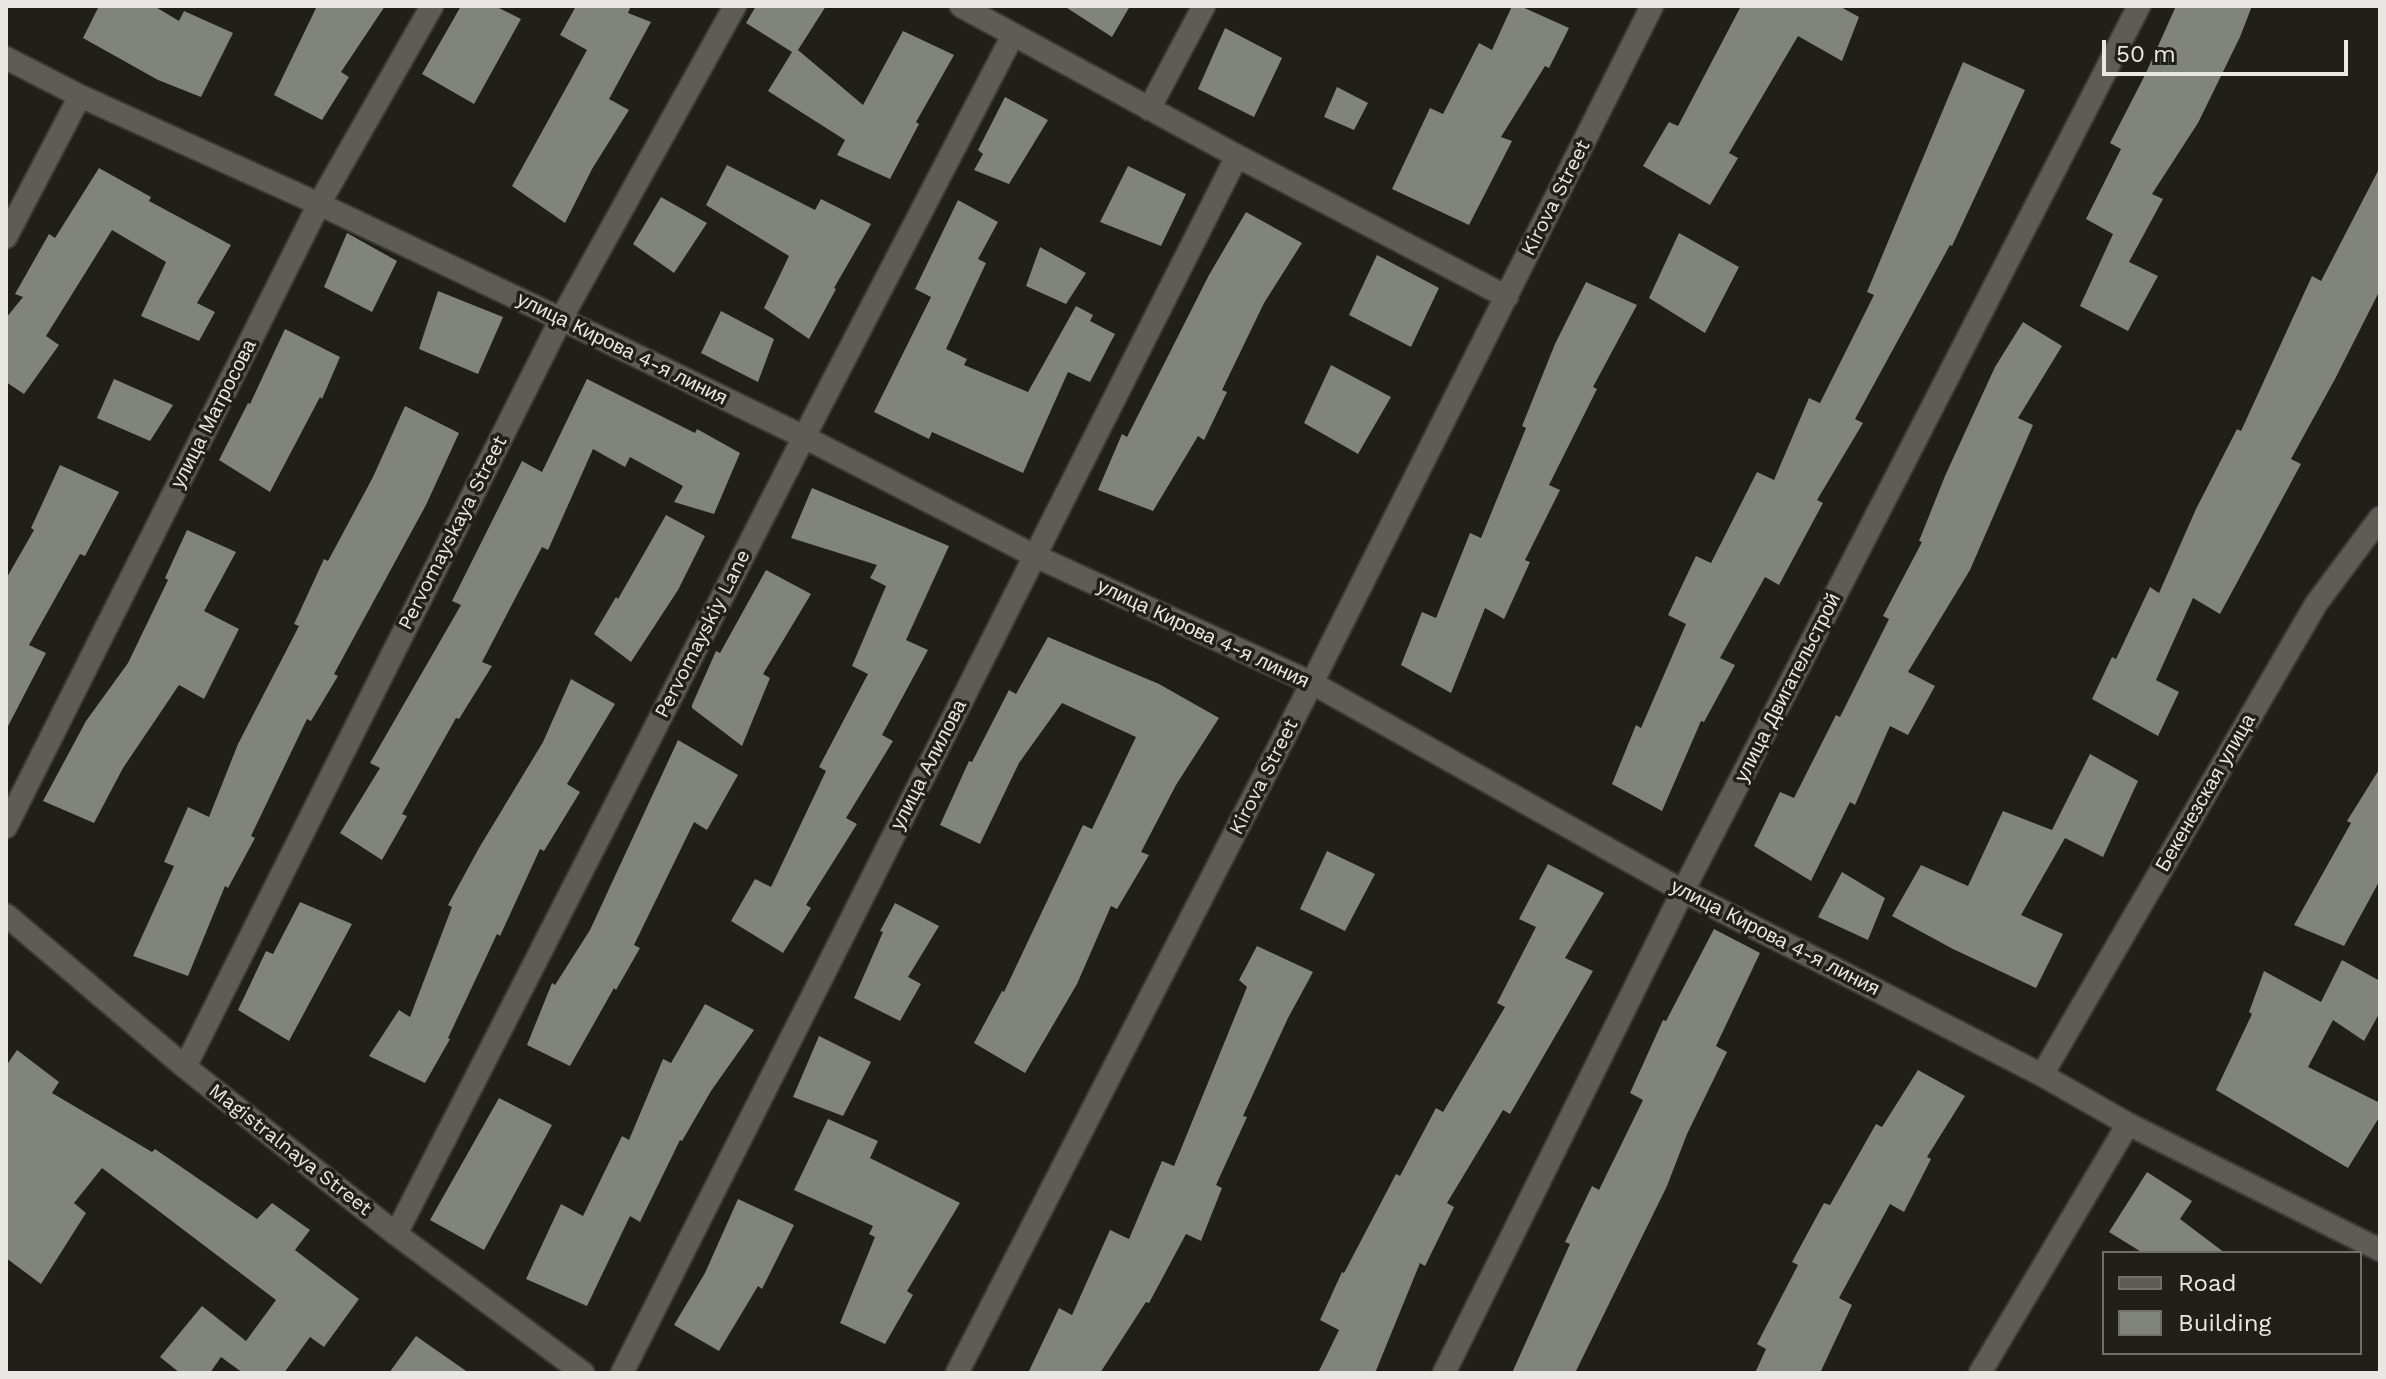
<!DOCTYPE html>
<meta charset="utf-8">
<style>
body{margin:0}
#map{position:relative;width:2386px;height:1379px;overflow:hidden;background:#201f19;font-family:"Work Sans",sans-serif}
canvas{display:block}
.frame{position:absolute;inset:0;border:8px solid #e8e7e3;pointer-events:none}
.legend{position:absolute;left:2102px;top:1251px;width:260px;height:104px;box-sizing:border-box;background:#201f19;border:2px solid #706f6a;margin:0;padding:10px 14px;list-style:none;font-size:24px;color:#e8e7e3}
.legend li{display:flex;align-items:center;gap:16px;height:40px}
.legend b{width:40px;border:2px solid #706f6a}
.scale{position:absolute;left:2102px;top:40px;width:246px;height:36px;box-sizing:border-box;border:4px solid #e8e7e3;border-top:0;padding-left:10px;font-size:24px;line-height:28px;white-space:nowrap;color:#e8e7e3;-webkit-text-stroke:6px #201f19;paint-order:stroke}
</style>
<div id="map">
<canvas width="2386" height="1379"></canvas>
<div class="frame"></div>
<ul class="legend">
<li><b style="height:10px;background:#5d5c55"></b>Road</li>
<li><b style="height:22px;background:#80847d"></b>Building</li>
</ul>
<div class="scale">50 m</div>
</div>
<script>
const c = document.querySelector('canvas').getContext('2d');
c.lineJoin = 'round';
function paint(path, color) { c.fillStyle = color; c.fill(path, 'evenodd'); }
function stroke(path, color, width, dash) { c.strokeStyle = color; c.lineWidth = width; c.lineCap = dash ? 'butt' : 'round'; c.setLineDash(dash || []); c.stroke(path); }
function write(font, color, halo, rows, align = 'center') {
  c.font = font + ' "Work Sans",sans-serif'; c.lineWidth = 7; c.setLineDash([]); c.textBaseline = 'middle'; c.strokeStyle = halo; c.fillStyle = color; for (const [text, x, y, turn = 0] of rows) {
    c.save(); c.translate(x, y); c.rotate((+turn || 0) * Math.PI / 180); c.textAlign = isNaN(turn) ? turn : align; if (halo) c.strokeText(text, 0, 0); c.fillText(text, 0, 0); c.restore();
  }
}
paint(new Path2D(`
 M99,6H154L179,21L184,11L233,33L201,97L158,80L83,38Z
 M317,6H385L341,72L349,77L322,120L274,95Z
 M461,6H495L521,19L474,104L422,74Z
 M576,6H631L628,13L651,22L609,99L629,110L592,169L565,223L512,186L587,50L560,35Z
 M756,6H826L798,50L863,105L903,31L954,55L916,122L919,124L890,179L837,155L845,140L768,91L792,52L746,23Z
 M1064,6H1130L1112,37Z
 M1512,6H1520L1569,28L1549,68L1545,66L1501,137L1512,141L1469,225L1392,189L1430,108L1443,114L1479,43L1492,50Z
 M1741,6H1839L1859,17L1842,61L1798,36L1729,153L1738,158L1710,205L1643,166L1669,122L1678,126Z
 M2176,6H2252L2240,37L2198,123L2152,194L2163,199L2129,262L2158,276L2128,331L2080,306L2113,234L2086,219L2121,149L2110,143L2145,75Z
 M1225,28L1282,58L1254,117L1198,89Z
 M1963,62L2025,90L1952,246L1950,245L1855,419L1863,423L1817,500L1823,503L1779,585L1765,577L1720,658L1735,665L1704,722L1701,721L1662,811L1612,784L1636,725L1641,728L1686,624L1668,615L1696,556L1711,563L1757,472L1774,480L1809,398L1820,403L1874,295L1867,292Z
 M1337,87L1368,103L1354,130L1324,117Z
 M1005,97L1048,120L1009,184L974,170L983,154L978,150Z
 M727,165L815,210L821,199L871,224L834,288L836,289L809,339L764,308L789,256L706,205Z
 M1128,166L1186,194L1161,246L1100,222Z
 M2380,167V290L2335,379L2291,459L2301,464L2220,614L2193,598L2156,680L2179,692L2158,736L2092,699L2112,657L2116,659L2150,587L2159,593L2196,509L2237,429L2241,431L2312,276L2321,281Z
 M99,168L151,197L149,201L231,245L197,303L215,312L199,341L141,316L166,262L112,230L46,336L59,345L24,394L6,382V318L23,297L15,294L49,234L55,238Z
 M661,197L707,223L674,273L633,244Z
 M958,200L998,222L978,259L986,263L946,349L967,359L964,365L1028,392L1076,306L1093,315L1090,321L1115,334L1090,382L1068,372L1023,473L932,432L929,439L874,412L931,297L915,289Z
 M1246,212L1302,243L1264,303L1222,390L1227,392L1204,440L1198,436L1153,511L1098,490L1122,434L1127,437L1209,275Z
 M347,233L397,261L372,312L324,287Z
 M1679,233L1739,267L1705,333L1649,298Z
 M1040,247L1086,273L1066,304L1026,286Z
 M1377,255L1439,288L1411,347L1349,315Z
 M1586,282L1637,305L1593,387L1597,389L1549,485L1560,490L1525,560L1530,562L1504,619L1485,608L1451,693L1401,665L1422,612L1436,618L1470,533L1481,538L1526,428L1522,426L1555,344Z
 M438,291L503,317L478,374L419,349Z
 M721,311L774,339L758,382L701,353Z
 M2023,322L2062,346L2018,418L2033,425L1970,570L1908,672L1935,686L1908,735L1890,726L1855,805L1850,802L1811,881L1754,846L1780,792L1794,798L1836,715L1840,717L1889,619L1883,616L1922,542L1919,541L1945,476L1995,367Z
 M285,329L340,357L322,399L320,397L270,492L219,460L248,403L250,404Z
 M1331,365L1391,397L1358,454L1304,423Z
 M114,379L173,405L150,441L97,418Z
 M587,379L695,433L697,429L740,453L714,514L674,502L683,486L630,457L625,467L593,449L548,550L542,547L482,662L492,666L459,719L456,718L402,814L407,816L382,860L340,833L380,768L370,763L461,605L452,601L522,461L542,472Z
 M405,406L459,433L426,505L334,674L338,676L311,721L307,719L251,836L255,838L228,888L225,886L188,976L133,956L174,866L164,862L188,807L209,817L238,744L299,626L294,624L324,559L328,561L373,477Z
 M60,465L119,492L85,556L80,554L29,645L46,653L6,730V579L34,530L31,528Z
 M812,488L949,546L906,640L928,650L882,735L893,741L846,818L857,824L806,905L811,908L783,953L731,921L755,879L771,887L826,771L819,767L868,674L852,666L886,586L870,578L877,565L791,538Z
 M666,515L705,536L678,590L631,662L594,634L616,597L618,599Z
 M187,530L236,552L204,611L239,629L204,699L179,685L123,768L94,823L43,801L86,721L128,663L168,580L165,578Z
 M766,570L811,594L763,674L770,678L742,746L692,708V705L716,651L720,653Z
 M1048,637L1159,684L1219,718L1176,785L1141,852L1149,855L1117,909L1111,906L1077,984L1025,1073L974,1043L1002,991L1004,992L1083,825L1092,829L1136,737L1062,703L1019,763L980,844L940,825L969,761L972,762L1009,690L1016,694Z
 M571,679L615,704L567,784L580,792L544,851L540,849L500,936L497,934L448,1038L450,1039L425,1083L369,1056L399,1010L410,1017L452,907L448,905L479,848L543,742Z
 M678,740L738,775L707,830L694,822L634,945L640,948L616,990L614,988L570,1066L527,1045L552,983L555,985L590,930Z
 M2090,754L2138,781L2103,857L2065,838L2021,915L2063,934L2036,988L1953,949L1892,916L1921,865L1968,886L2003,811L2052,830Z
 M2380,768V880L2344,946L2294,925L2351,823L2347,821Z
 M1327,851L1375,874L1345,931L1300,909Z
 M1548,864L1604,893L1565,958L1593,971L1510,1114L1503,1110L1447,1203L1454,1207L1425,1266L1420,1263L1375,1373H1318L1339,1330L1320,1320L1342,1272L1344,1273L1396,1174L1400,1176L1436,1108L1443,1112L1505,1007L1497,1003L1536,927L1519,919Z
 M1842,872L1885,898L1868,940L1818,917Z
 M300,902L352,924L289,1041L238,1010L266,951L273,954Z
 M895,903L939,926L908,977L921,984L900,1021L854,998L883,932L880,931Z
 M1714,929L1760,953L1716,1046L1727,1052L1687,1134L1667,1186L1575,1373H1512L1570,1244L1565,1242L1592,1186L1599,1190L1643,1100L1630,1093L1663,1020L1666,1021Z
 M1257,946L1313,972L1288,1018L1243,1116L1247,1117L1216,1185L1222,1188L1201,1241L1186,1234L1149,1303L1146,1302L1100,1373H1028L1059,1308L1072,1315L1110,1230L1129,1239L1162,1161L1174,1166L1247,987L1239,980Z
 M2342,960L2380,981V1012L2364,1041L2333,1020L2308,1067L2380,1103V1116L2348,1168L2216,1090L2252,1014L2249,1012L2264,971L2321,1002Z
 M705,1004L754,1030L711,1091L682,1141L680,1140L640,1222L630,1216L587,1306L526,1279L561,1204L583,1216L622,1136L629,1140L663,1059L671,1063Z
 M819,1036L871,1062L843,1116L793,1097Z
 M17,1050L59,1082L52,1093L152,1152L155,1149L257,1219L272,1203L310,1230L295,1250L359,1299L324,1347L310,1337L284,1373H243L221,1357L210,1373H180L160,1357L202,1306L246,1341L276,1300L102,1168L74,1203L86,1213L41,1284L6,1258V1066Z
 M1918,1070L1965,1096L1927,1157L1931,1159L1904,1212L1890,1204L1839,1298L1852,1305L1820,1373H1755L1766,1349L1757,1344L1798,1265L1792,1262L1824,1203L1830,1205L1876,1124L1882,1127Z
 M499,1098L552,1125L484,1250L430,1220Z
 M828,1119L878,1141L870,1158L960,1203L907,1291L913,1295L885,1344L840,1323L875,1237L869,1234L873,1226L794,1190Z
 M2147,1172L2192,1201L2180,1219L2225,1253H2143L2109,1232Z
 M738,1199L794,1225L762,1289L758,1286L719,1351L674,1325L705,1273Z
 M416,1336L469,1373H389Z`), '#80847d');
const minor = new Path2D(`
 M961,6L1237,156L1507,297
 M6,58L80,96L319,204L561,319L804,437L1035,556L1312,683L1683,891L2042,1075L2128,1124L2380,1250
 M1149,109L1204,6
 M6,237L80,96
 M6,827L319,204L432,6
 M6,915L185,1067L396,1234L583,1373
 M185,1067L561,319L735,6
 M2042,1075L2316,604L2380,518
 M396,1234L804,437L1013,35
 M622,1373L1237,156
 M957,1373L1312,683L1652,6
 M1444,1373L1683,891L2139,6
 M1980,1373L2128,1124`);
stroke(minor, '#3b3a36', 26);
stroke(minor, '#5d5c55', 22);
write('20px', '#e8e7e3', '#201f19', [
 ["Kirova Street",1556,198,-63],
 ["улица Кирова 4-я линия",622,349,26],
 ["улица Матросова",214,414,-63],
 ["Pervomayskaya Street",453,533,-63],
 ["Pervomayskiy Lane",703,634,-63],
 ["улица Кирова 4-я линия",1203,634,25],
 ["улица Двигательстрой",1788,688,-63],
 ["улица Алилова",929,765,-63],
 ["Kirova Street",1264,777,-63],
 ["Бекенезская улица",2206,793,-60],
 ["улица Кирова 4-я линия",1775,938,27],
 ["Magistralnaya Street",290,1150,38]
]);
</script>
